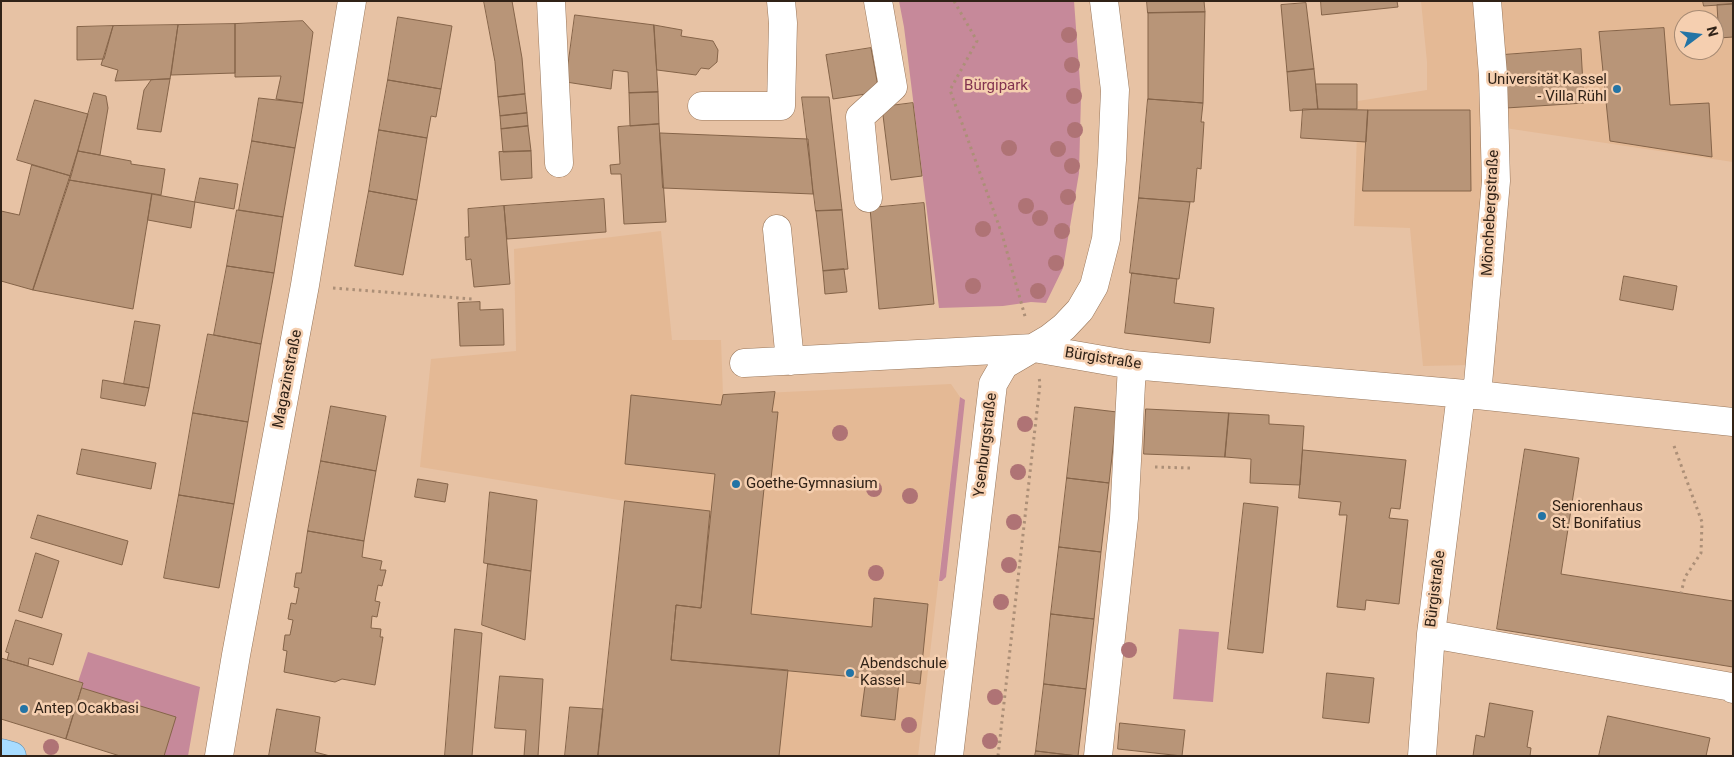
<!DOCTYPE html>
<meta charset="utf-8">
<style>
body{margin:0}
#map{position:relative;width:1734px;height:757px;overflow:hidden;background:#e7c2a4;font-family:Roboto,sans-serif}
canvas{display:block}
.frame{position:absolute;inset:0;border:2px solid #302217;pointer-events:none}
.north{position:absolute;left:1674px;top:10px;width:50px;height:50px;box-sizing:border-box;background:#f5cfb0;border:1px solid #a68a73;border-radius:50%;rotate:75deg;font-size:14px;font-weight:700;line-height:20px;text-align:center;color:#302217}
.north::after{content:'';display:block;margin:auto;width:18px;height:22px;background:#2374a5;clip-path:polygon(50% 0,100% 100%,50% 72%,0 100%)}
</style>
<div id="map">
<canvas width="1734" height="757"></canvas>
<div class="frame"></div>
<div class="north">N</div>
</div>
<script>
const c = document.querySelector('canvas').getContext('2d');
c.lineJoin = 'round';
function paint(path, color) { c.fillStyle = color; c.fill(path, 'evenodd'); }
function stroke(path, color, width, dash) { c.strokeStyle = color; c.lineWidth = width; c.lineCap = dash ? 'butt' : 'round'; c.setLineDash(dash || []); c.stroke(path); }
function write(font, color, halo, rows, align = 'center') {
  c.font = font + ' Roboto,sans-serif'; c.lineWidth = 5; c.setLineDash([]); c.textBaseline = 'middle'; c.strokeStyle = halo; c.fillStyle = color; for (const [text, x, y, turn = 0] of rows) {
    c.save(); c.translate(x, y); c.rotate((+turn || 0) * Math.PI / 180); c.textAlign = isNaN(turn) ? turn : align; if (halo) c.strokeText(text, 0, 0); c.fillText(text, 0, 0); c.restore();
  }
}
paint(new Path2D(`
 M1421,1H1479L1483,192L1472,365L1423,366L1410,228L1354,226L1358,101L1427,90V62Z
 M1495,1H1733V162L1505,128ZM1684,20H1714V50H1684Z
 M661,231L672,340H721L723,395L951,384L960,397L918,756H598L625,501L420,467L431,359L516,351L514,249Z`), '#e4b995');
paint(new Path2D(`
 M899,1H1074L1081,96L1079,173L1063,268L1046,303L1031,302L1003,306L939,308L904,27Z
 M960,397L965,400L946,577L942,581H939Z
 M1179,629L1219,632L1213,702L1173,699Z
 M88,652L200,687L188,756H164L82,688L83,683L78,682Z`), '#c6899a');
const building = new Path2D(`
 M484,1H512L522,58L525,94L498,97L495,62Z
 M1147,1H1204L1205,12L1148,13Z
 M1321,1H1397L1398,7L1322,15Z
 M1703,1H1733V4L1704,6Z
 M1306,3L1314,69L1287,72L1281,5Z
 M1733,4V37L1719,38L1717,5Z
 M1205,12L1203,103L1148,99V13Z
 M575,15L654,25L658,92L629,93L628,72L613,70L611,89L566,82Z
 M398,17L452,26L441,89L388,80Z
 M303,21L313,32L303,103L276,99L281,76L235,77V24Z
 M235,24V73L171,75L178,25Z
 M178,25L170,79L115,81L118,70L101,65L113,26Z
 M654,25L682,30L681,36L713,41L718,50L717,62L709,69L701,68L696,75L657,70Z
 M113,26L104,59L77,60V27Z
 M1664,28L1670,105L1709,103L1712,157L1610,141L1599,32Z
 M871,48L879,92L833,99L826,55Z
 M1581,49L1584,103L1506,108L1503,55Z
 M1314,69L1318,109L1290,111L1287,72Z
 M170,79L161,132L137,129L144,90L151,80Z
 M388,80L441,89L436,117L431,116L427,138L379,130Z
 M1316,84H1357V109H1318Z
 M658,92L659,124L630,126L629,93Z
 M94,93L106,96L108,108L100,155L78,151Z
 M525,94L527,113L500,116L498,97Z
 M802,97H829L842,210L816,211Z
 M259,98L303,103L295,148L252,141Z
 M1148,99L1203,103L1201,122H1204L1201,169L1197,168L1194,202L1139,198Z
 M35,100L88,114L71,176L17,160Z
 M913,103L922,176L891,180L882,107Z
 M1303,109L1368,110L1366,142L1301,138Z
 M1368,110H1470L1471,191H1363Z
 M527,113L528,126L501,129L500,116Z
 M659,124L666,222L624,224L621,174H611L610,165L620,164L618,127Z
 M528,126L531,151L503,152L501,129Z
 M379,130L427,138L417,200L369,191Z
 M660,133L808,139L813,194L663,188Z
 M252,141L295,148L283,217L239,210Z
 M78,151L131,161V164L165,169L161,195L69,180Z
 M531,151L532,178L501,180L499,152Z
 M32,165L71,176L33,290L1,281V211L19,215Z
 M200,178L238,184L234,209L195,202Z
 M69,180L152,194L133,309L33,290Z
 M369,191L417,200L403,275L355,266Z
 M152,194L195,202L191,228L148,220Z
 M1139,198L1190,202L1179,279L1130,273Z
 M604,199L606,232L507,239L504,206Z
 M924,203L934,304L879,309L870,208Z
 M504,206L510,284L474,287L471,259L466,260L465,237H469L468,209Z
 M237,210L283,217L274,273L227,266Z
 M842,210L848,269L823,271L816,211Z
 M227,266L274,273L261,344L214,335Z
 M844,269L847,292L825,294L823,271Z
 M1132,273L1177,279L1174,303L1214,308L1210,343L1125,333Z
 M1624,276L1677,286L1673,310L1620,300Z
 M480,302V310L503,309L504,345L460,346L458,303Z
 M135,321L160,325L149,388L124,384Z
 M208,334L261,344L248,422L193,413Z
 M103,380L149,388L145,406L101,398Z
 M775,392L772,412H778L771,479H765L751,614L872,627L874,598L928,604L920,684L899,681L895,720L861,716L866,678L671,660L676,605L701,608L715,474L625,464L631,395L721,405L723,395Z
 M331,406L386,416L376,471L321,461Z
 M1075,407L1117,412L1109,483L1067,478Z
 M1146,409L1229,413L1225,457L1144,454Z
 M193,413L248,422L234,504L179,495Z
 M1229,413L1269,415V424L1304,426L1300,485L1250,483L1251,459L1225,457Z
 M82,449L156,463L151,489L77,474Z
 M1525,449L1579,458L1561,574L1733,601V667L1497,629Z
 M1303,450L1406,460L1400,509L1391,508L1389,518L1408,520L1399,604L1366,600L1365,610L1337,607L1347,515H1339L1341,502L1299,498Z
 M321,461L376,471L364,541L308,531Z
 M1067,478L1109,483L1101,552L1059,547Z
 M418,479L448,484L445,502L415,497Z
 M490,492L537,500L531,571L484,563Z
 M179,495L234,504L219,588L164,578Z
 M625,501L710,511L701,608L676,605L671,660L788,670L779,756H598Z
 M1244,503L1278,507L1263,653L1228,649Z
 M38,515L128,541L122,565L31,538Z
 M308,531L364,541L362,557L382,561L380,570H386L382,586L378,585L375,601L380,602L377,617L372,616L371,628L381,629L380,637H383L375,685L342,679L335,682L284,672L287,651L283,650L285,635H290L293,620L288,619L291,603L296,604L299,588L294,587L296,573H301Z
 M1059,547L1101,552L1094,619L1051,614Z
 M36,553L59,561L42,618L19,611Z
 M488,564L531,571L525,640L482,625Z
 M1051,614L1094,619L1086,689L1044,684Z
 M16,620L62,634L53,665L29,658L28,666L7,660L9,653L6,652Z
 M455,629L482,633L472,756H445Z
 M1,658L83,683L66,739L1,719Z
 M1327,673L1374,678L1369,723L1323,718Z
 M500,676L543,679L538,756H524L526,730L495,728Z
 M1044,684L1086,689L1078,756L1036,751Z
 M82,688L176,717L164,756H120L66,739Z
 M1490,703L1533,711L1527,747L1531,748L1530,756H1473L1476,735L1484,737Z
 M570,707L603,709L598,756H565Z
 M277,709L320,717L315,752L330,756H269Z
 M1608,716L1710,738L1706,756H1599Z
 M1120,723L1185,730L1182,756L1118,749Z
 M1036,751L1077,756H1035Z`);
paint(building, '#b89578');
stroke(building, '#856449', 1);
const minor = new Path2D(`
 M551,1L559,163
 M702,106H781L783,23L781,1
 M868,198L860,117L893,87L878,1
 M777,229L790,361
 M744,363L1034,348L1132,365L1477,395L1733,422
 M1477,395L1496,181L1493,75L1487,1
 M1431,634L1732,687L1733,689
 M219,756L236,655L305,285L352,1
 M949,756L993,384L1004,365L1050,338L1064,327L1080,310L1094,286L1106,239L1112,160L1115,90L1104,1
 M1098,756L1124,518L1132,365
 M1422,756L1431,634L1461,394`);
const major = new Path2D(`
 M1,753L12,756`);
stroke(minor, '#99775b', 29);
stroke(major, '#588bae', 29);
stroke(new Path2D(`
 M954,1L977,41L950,90L1002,234L1026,320
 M333,288L472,299
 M1674,446L1702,522L1701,553L1685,577L1681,593
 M1155,467L1190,468
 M998,756L1040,384L1039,377`), '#ac8f77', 3, [2.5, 4]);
stroke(minor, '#fff', 28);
stroke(major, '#a8dcff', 28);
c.fillStyle = '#af7375';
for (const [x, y] of [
 [1069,35],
 [1072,65],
 [1074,96],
 [1075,130],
 [1009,148],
 [1058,149],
 [1072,166],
 [1068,197],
 [1026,206],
 [1040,218],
 [983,229],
 [1062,231],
 [1056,263],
 [973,286],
 [1038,291],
 [1025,424],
 [840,433],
 [1018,472],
 [874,489],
 [910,496],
 [1014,522],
 [1009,565],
 [876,573],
 [1001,602],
 [1129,650],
 [995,697],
 [909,725],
 [990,741],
 [51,747]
]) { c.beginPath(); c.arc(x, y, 8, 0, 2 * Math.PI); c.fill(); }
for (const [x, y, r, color] of [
 [1617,89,5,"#2374a5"],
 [736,484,5,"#2374a5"],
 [1542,516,5,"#2374a5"],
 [850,673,5,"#2374a5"],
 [24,709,5,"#2374a5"]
]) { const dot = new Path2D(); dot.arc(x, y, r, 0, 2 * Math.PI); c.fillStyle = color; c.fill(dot); stroke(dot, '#f5cfb0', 2); }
write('15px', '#302217', '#f5cfb0', [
 ["Universität Kassel",1607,80,"right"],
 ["- Villa Rühl",1607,97,"right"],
 ["Goethe-Gymnasium",746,484],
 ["Seniorenhaus",1552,507],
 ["St. Bonifatius",1552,524],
 ["Abendschule",860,664],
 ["Kassel",860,681],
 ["Antep Ocakbasi",34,709]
], 'left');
write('15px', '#82324f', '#f5cfb0', [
 ["Bürgipark",996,86]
]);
write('15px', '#302217', '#f5cfb0', [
 ["Mönchebergstraße",1491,213,-87],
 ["Bürgistraße",1103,359,9],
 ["Magazinstraße",288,379,-79],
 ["Ysenburgstraße",986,445,-83],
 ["Bürgistraße",1436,589,-83]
]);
</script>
